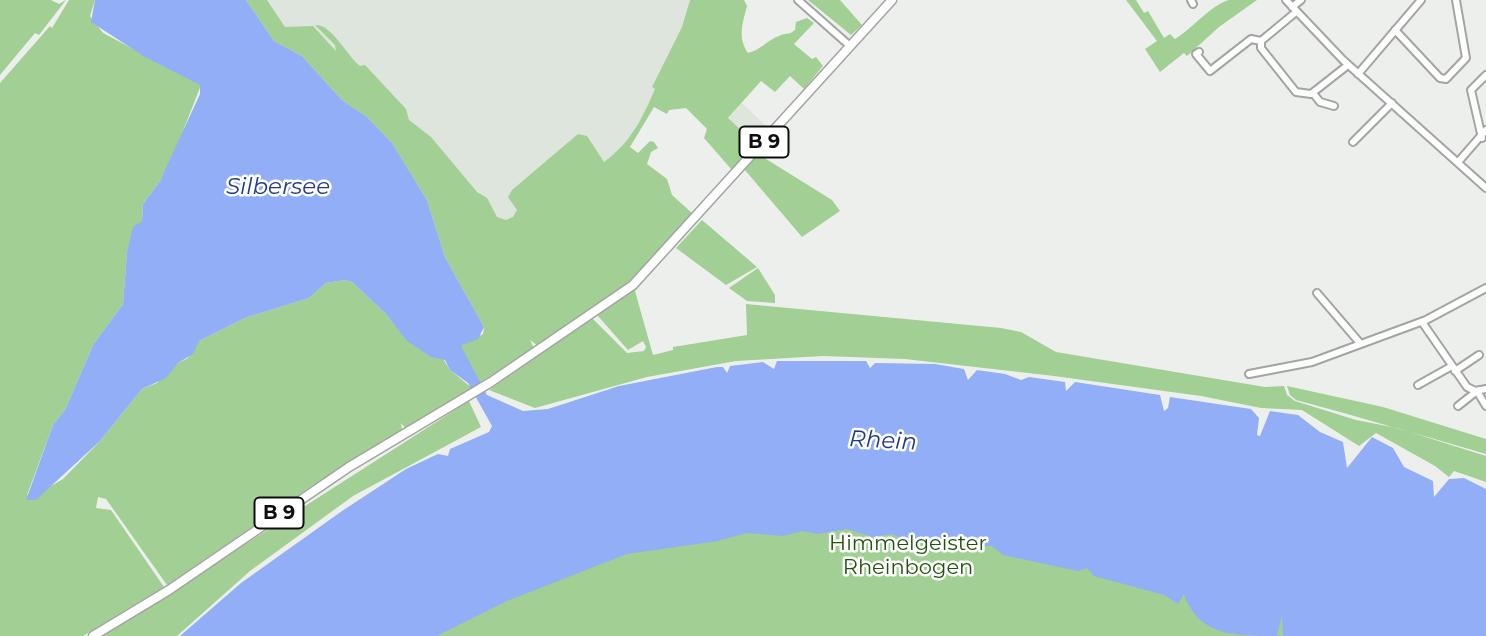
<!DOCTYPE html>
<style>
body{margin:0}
canvas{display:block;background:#edefed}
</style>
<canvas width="1486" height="636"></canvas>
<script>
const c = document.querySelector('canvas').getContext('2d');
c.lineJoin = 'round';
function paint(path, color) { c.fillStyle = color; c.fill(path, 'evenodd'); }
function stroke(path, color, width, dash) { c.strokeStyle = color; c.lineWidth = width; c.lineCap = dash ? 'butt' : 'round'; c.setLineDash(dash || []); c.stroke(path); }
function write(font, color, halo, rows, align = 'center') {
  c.font = font + ' Montserrat,sans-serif'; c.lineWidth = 5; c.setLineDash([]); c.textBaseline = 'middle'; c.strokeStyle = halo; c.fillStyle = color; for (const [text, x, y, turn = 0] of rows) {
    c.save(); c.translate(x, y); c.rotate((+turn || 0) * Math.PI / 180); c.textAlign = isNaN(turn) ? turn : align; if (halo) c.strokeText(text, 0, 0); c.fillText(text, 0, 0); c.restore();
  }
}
paint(new Path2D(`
 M267,0H690L682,27L652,87L655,89L644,114L627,144L575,184L489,268L285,27Z
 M742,103L769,129L755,143L728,119Z`), '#dee5dc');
paint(new Path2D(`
 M0,0H51L59,4L66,0L39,35L35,33L0,75Z
 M69,0H95L90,16L103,33L201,85L174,154L160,181L143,204L142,221L127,252L123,304L93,345L66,408L53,425L27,495L46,489L63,479L100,441L142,389L157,383L178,363L188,358L199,341L245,318L309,298L326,283L345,280L352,282L386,314L407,340L436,358L442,357L450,370L472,388L405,428L401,423L402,430L316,483L167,585L106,499L98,497L96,508L111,510L164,587L83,636H0V83L50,26L52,28Z
 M246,0H267L285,27L313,26L336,51L335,45L315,25C332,24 346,55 360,66L365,65L406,109L409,120L431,137L477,192L487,198L497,217L506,220L513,217L517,210L508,197L512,190L578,134L587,136L604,162C631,142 641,121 655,89L652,87L682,27L690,0H744L747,6C743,22 737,37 748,53C761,50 767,40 779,36C786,32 788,36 795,30L796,22L807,18L814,23L794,44L812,59L816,57L823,66L804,89L790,76L775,92L761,81L728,118L756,144L732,170L704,138L707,129L686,108L669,110L667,114L654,107L630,147L638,153L650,141L654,142L658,148L651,152L647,164L667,179L672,195L693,214L629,282L538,346L530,340L534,348L479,383L461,348L462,345L483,334L484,327L445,257L427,200L392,143L367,117L342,100L302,56L274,41Z
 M808,0H840L862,25L851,35Z
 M1126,0H1136L1144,13L1148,11L1164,38L1170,34L1175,39C1192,29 1212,4 1229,0C1237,0 1249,0 1257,0L1219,27L1187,56L1184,53L1160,72L1145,49L1157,41Z
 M758,154L832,200L840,211L802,237L744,169Z
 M702,220L757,267L726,285L676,248Z
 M663,259L635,291L653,355L673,350V347L747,335L746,304L1001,328L1021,332L1056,352L1265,387L1284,386L1287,395L1295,401L1356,420L1397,428L1486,456V482L1454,471L1449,477L1435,466L1376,433L1359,446L1302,410L1261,408L1201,396L1054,376L905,359L823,356L736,361L647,377L535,408L489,390L592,318L627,353L644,351L646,347L643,341L628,350L597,315L643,281Z
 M758,268L775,295V303L747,301L729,288Z
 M1287,386L1383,407L1486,439V454C1423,436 1360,417 1296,400L1290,395Z
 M469,401L481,427L353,496L250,571L177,636H102Z
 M676,492L1486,611V636H331Z`), '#a2cf94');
paint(new Path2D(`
 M95,0H246L274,41L302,56L342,100L367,117L392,143L427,200L445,257L484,327L478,339L462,345V348L487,395L523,411L548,409L619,386L717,367H723L727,373L730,366L763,362L774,369L777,361H866L870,368L875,363L935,364L964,369L968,380L977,370L1005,374L1021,380L1029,377L1065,382L1066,391L1075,382L1160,395L1164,411L1168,408L1170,397L1251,409L1259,418L1257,435L1260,436L1270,411L1298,415L1320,432L1343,442L1347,468L1372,437L1393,448L1404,467L1433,481L1434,497L1449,479L1464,478L1486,489V636H1283L1282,616L1277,636C1235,636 1198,636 1184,594L1178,604L1164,595L1094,576L1087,568L1078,571L1003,555L992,546L962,547L945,538L906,540L891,534L873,537L847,529L818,534L802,531L783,536L747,533L718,541L627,554L507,601L437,636H180L241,583L342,511L406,469L438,454L448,456L450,449L489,432L492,426L468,383L450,370L445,360L431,357L407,341L386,314L352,282L345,280L326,283L309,298L245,318L199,341L193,354L178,363L166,378L142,389L100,441L36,500H26L53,425L66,408L93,345L123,304L127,252L133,227L142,221L143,204L160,181L200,94V85L145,57L91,22Z`), '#92aef6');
const minor = new Path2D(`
 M798,0L850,46
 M1191,0L1193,4
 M1286,0L1343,60L1486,188
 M1292,7L1301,0
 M1296,12L1261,41V48L1296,92L1311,94L1348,65
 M1395,30L1440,78L1446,79L1466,58L1456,0
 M1199,52L1196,54L1210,71L1251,39L1261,41
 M1358,74L1421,0
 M1313,93L1320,102L1334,106
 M1482,138L1471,90L1486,75
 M1353,142L1392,103
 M1459,161L1486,130
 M1317,293L1359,342
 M1422,322L1467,387L1475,391L1486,389
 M1455,371L1479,355
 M1249,374L1312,362L1426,320L1486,288
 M1418,385L1452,366
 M1458,406L1477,391L1486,406`);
const major = new Path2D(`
 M93,636L169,590L349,467L491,382L633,285L892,0`);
stroke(minor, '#a3a5a2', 10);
stroke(major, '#a3a5a2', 11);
stroke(minor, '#fff', 6);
stroke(major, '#fff', 8);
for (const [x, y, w] of [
 [764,142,49],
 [279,513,49]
]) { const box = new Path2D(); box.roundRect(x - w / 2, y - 15.5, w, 31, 5); c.fillStyle = '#fff'; c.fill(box); stroke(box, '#0e0e0e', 2); }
write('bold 19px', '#0e0e0e', null, [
 ["B 9",764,142],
 ["B 9",279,513]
]);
write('21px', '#22530d', '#fff', [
 ["Himmelgeister",908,544],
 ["Rheinbogen",908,568]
]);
write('italic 23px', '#233a8c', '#fff', [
 ["Silbersee",278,187],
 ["Rhein",883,441,3]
]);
</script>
